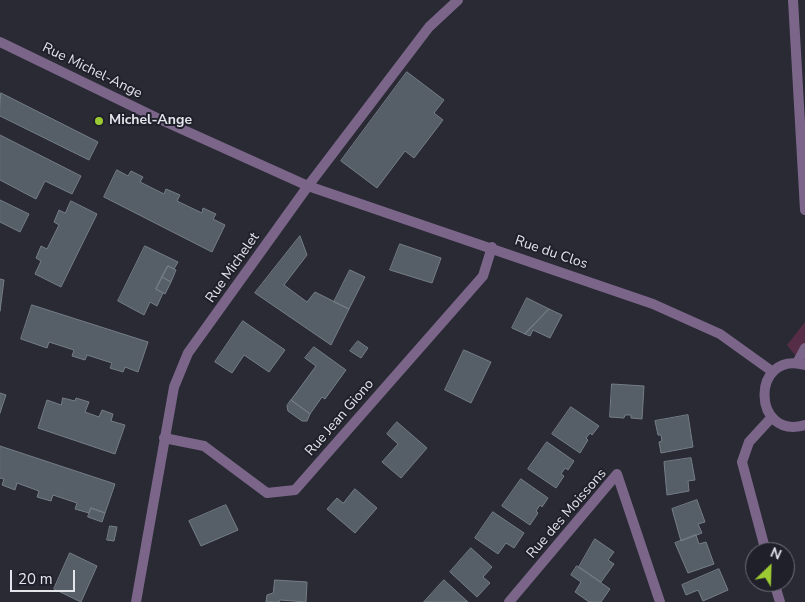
<!DOCTYPE html>
<style>
body{margin:0}
#map{position:relative;width:805px;height:602px;overflow:hidden;background:#292a34;font-family:"Nunito Sans",sans-serif}
canvas{display:block}
.north{position:absolute;left:745px;top:542px;width:50px;height:50px;box-sizing:border-box;background:#1f202a;border:1px solid #6e6f77;border-radius:50%;rotate:24deg;font-size:14px;font-weight:700;line-height:20px;text-align:center;color:#e4e5eb}
.north::after{content:'';display:block;margin:auto;width:18px;height:22px;background:#9cca32;clip-path:polygon(50% 0,100% 100%,50% 72%,0 100%)}
.scale{position:absolute;left:10px;top:570px;width:65px;height:22px;box-sizing:border-box;border:2px solid #e4e5eb;border-top:0;padding-left:6px;font-size:15px;line-height:18px;white-space:nowrap;color:#e4e5eb;-webkit-text-stroke:4px #1f202a;paint-order:stroke}
</style>
<div id="map">
<canvas width="805" height="602"></canvas>
<div class="north">N</div>
<div class="scale">20 m</div>
</div>
<script>
const c = document.querySelector('canvas').getContext('2d');
c.lineJoin = 'round';
function paint(path, color) { c.fillStyle = color; c.fill(path, 'evenodd'); }
function stroke(path, color, width, dash) { c.strokeStyle = color; c.lineWidth = width; c.lineCap = dash ? 'butt' : 'round'; c.setLineDash(dash || []); c.stroke(path); }
function write(font, color, halo, rows, align = 'center') {
  c.font = font + ' "Nunito Sans",sans-serif'; c.lineWidth = 4; c.setLineDash([]); c.textBaseline = 'middle'; c.strokeStyle = halo; c.fillStyle = color; for (const [text, x, y, turn = 0] of rows) {
    c.save(); c.translate(x, y); c.rotate((+turn || 0) * Math.PI / 180); c.textAlign = isNaN(turn) ? turn : align; if (halo) c.strokeText(text, 0, 0); c.fillText(text, 0, 0); c.restore();
  }
}
paint(new Path2D(`
 M805,322V368L787,345Z`), '#562d47');
const building = new Path2D(`
 M407,72L444,100L434,113L443,120L414,158L405,151L377,188L341,161Z
 M1,93L98,142L89,160L0,116Z
 M0,135L81,176L72,194L45,181L36,199L0,180Z
 M117,170L128,176L131,171L143,177L140,182L164,194L166,189L180,195L177,201L202,213L203,208L216,214L213,219L225,225L212,252L104,197Z
 M0,200L29,214L20,232L0,222Z
 M71,201L97,214L61,287L35,274L41,261L36,258L41,246L47,249L59,225L54,222L59,210L65,213Z
 M300,236L307,255L284,285L307,302L315,292L349,309L331,345L255,293Z
 M400,244L441,258L432,283L390,270Z
 M145,246L178,262L174,269L168,266L156,289L163,293L157,306L150,302L144,315L118,301Z
 M168,266L176,270L171,282L162,277Z
 M350,270L365,277L349,309L334,302Z
 M162,277L171,282L165,294L156,289Z
 M0,279L4,280L0,311Z
 M527,298L549,309L525,334L512,328Z
 M32,305L148,342L138,372L125,367L123,372L110,368L112,363L87,355L85,360L72,356L74,350L49,342L47,348L21,339Z
 M549,309L562,315L550,338L533,330L530,336L525,334Z
 M243,321L285,350L269,372L244,355L232,373L215,362Z
 M358,341L368,348L361,358L350,351Z
 M314,347L346,370L325,399L322,397L310,414L291,400L316,366L305,358Z
 M464,350L491,362L471,403L445,390Z
 M612,384L644,386L642,419L631,418V415H625L624,418L610,417Z
 M0,393L6,395L0,413Z
 M63,398L75,401L76,398L89,402L85,412L99,417L102,410L113,414L111,421L125,425L115,454L38,428L47,400L61,405Z
 M291,400L310,414L307,421H302L288,411L287,406Z
 M571,407L599,426L592,435L590,433L586,438L588,440L580,453L552,434Z
 M688,415L693,447L661,453L659,442L662,441L661,435H658L655,421Z
 M397,422L427,448L401,478L382,462L398,444L387,434Z
 M547,442L574,461L568,470L565,468L561,474L564,476L556,488L528,469Z
 M0,446L115,484L105,513L91,508L89,513L75,509L77,503L53,495L51,501L37,497L39,491L17,483L15,490L2,485L4,479L0,478Z
 M691,458L695,480L688,481L689,491L667,495L664,462Z
 M521,479L548,498L542,507L540,505L536,511L538,513L530,525L502,506Z
 M355,489L377,508L355,533L327,509L337,498L343,503Z
 M697,500L705,522L698,524L702,533L681,541L672,509Z
 M226,505L238,530L201,546L189,521Z
 M91,508L105,513L102,522L88,517Z
 M493,512L524,533L514,548L506,543L498,554L475,538Z
 M110,526L117,527L114,541L107,540Z
 M696,535L699,544L706,542L714,564L688,573L675,543Z
 M595,539L614,552L608,560L614,564L601,582L579,567Z
 M471,548L492,567L483,577L490,583L477,597L450,572Z
 M70,553L97,566L81,602L54,589Z
 M577,566L610,589L601,602H589L575,592L581,582L571,575Z
 M719,569L728,590L703,601L698,590L686,595L682,585Z
 M275,580L307,582L306,602L280,600L279,602H266L267,595L273,593Z
 M444,580L468,602H424Z`);
paint(building, '#565e67');
stroke(building, '#757e87', 1);
stroke(new Path2D(`
 M793,0L805,210
 M0,42L157,118L308,186L653,304L720,334L773,372
 M797,363L805,348
 M805,365C750,350 752,441 805,425
 M164,438L204,446L267,493L295,490L483,276L492,247
 M766,552L742,462L749,442L772,417
 M774,582L780,602
 M136,602L174,387L188,353L308,186L429,27L458,0
 M509,602L617,474L660,602`), '#7b668a', 10);
for (const [x, y, r, color] of [
 [99,121,5,"#9cca32"]
]) { const dot = new Path2D(); dot.arc(x, y, r, 0, 2 * Math.PI); c.fillStyle = color; c.fill(dot); stroke(dot, '#1f202a', 2); }
write('14px', '#e4e5eb', '#1f202a', [
 ["Rue Michel-Ange",92,71,26],
 ["Rue du Clos",551,253,19],
 ["Rue Michelet",233,268,-55],
 ["Rue Jean Giono",340,418,-49],
 ["Rue des Moissons",567,514,-49]
]);
write('bold 14px', '#e4e5eb', '#1f202a', [
 ["Michel-Ange",109,121]
], 'left');
</script>
